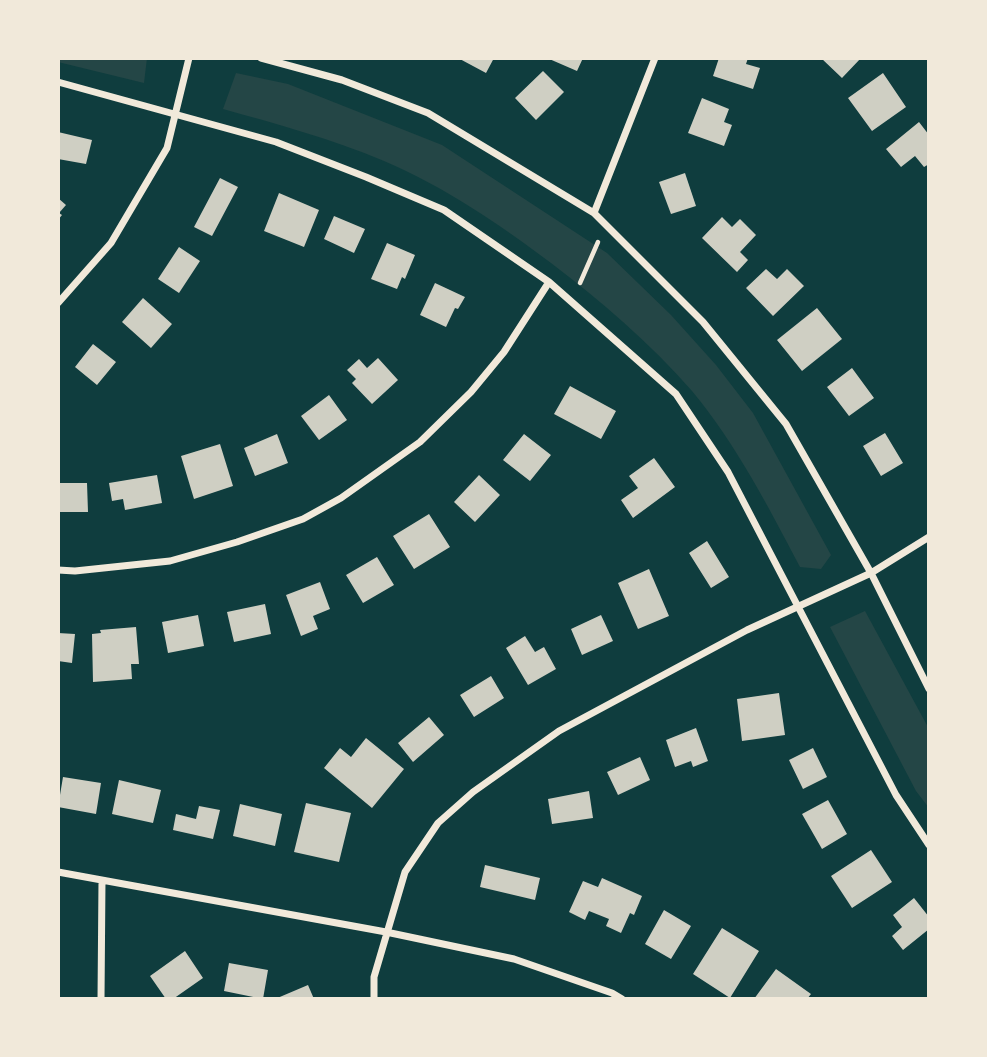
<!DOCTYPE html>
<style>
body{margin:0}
#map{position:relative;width:987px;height:1057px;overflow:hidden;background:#0f3d3e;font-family:Merriweather,serif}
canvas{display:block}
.frame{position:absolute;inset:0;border:60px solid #f1e9da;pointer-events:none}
</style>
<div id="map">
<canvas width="987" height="1057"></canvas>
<div class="frame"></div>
</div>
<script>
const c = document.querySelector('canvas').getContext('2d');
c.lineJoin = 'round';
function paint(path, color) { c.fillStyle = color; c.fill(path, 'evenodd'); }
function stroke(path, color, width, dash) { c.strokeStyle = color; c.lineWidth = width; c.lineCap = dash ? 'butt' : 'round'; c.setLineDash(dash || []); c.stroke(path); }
paint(new Path2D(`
 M58,58H147L144,83L58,62Z
 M236,73L288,84L442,145L607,253L671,315L716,365L753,413L831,555L821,569L800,567C768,506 736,444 692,391C650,343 601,301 551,263C499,224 445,187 384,161C332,139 277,124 223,109Z
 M865,611L929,729V808L916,791L830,627Z`), '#244646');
paint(new Path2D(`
 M458,58H494L486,73Z
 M547,58H583L577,71Z
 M719,58H748L746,64L760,68L753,89L713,76Z
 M821,58H861L842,78Z
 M543,71L564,92L536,120L515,98Z
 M883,73L906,107L872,131L848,98Z
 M702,98L729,109L724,122L732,125L724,146L688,133Z
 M919,122L929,135V164L924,167L915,156L901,167L886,149Z
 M58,132L92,140L86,164L58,159Z
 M685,173L696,206L671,214L659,182Z
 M220,178L238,187L212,236L194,227Z
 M279,193L319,210L304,247L264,231Z
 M58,198L66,205L59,213L62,215L58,220Z
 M334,216L365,229L354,253L324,239Z
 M722,217L732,227L740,219L756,235L740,252L748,260L737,272L702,238Z
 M387,243L415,255L405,279L402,277L397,289L371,279Z
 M179,247L200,261L179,293L158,279Z
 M766,269L777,279L787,269L804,286L773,316L746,288Z
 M435,283L465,297L458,309L455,308L446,327L420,315Z
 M143,298L172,324L151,348L122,322Z
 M817,308L842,339L802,371L777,340Z
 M93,344L116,362L97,385L75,367Z
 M378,358L398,380L372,404L352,383L356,379L347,370L359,359L367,368Z
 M852,368L874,398L849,416L827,387Z
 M570,386L616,411L601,439L554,414Z
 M329,395L347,420L319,440L301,416Z
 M885,433L903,463L881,476L863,446Z
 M277,434L288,463L255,476L244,448Z
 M524,434L551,455L530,481L503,460Z
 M220,444L233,486L194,499L181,456Z
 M654,458L675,487L633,518L621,500L638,488L629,476Z
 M157,475L162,503L125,510L123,499L112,501L109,483Z
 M479,475L500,495L475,522L454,502Z
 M58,483H87L88,512H58Z
 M429,514L450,547L414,569L393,536Z
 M707,541L729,577L711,588L689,553Z
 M377,557L394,585L363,603L346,575Z
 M649,569L669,616L638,629L618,583Z
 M320,582L330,609L313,616L318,629L301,636L286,595Z
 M265,604L271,634L234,642L227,612Z
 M198,615L204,646L168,653L162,622Z
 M601,615L613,641L582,655L571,629Z
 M136,627L139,664H131L132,679L93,682L92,634L101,633L100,630Z
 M58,633L75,634L72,663L58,661Z
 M525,636L535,652L544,647L556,669L528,685L506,648Z
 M491,676L504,698L474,717L460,695Z
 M779,693L785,735L742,741L737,699Z
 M429,717L444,735L413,762L398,743Z
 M696,728L708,761L693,767L691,761L675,767L666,740Z
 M366,738L404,769L372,808L324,768L340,748L351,757Z
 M813,748L827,777L803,789L789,760Z
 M640,757L650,780L618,795L607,772Z
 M63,777L101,783L96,814L58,807Z
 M119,780L161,790L153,823L112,814Z
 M589,791L593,818L552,824L548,799Z
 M828,800L847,834L822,849L802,814Z
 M306,803L351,813L339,862L294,852Z
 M240,804L282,814L275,846L233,836Z
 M199,806L220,810L213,839L173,830L176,814L196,819Z
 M871,850L892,882L852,908L831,876Z
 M485,865L540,878L535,900L480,887Z
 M602,878L642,896L634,915L630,913L621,933L606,926L609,919L589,911L585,920L569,912L583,881L598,887Z
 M914,898L929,917V929L903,950L892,936L902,927L893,915Z
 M664,910L691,926L671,959L645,944Z
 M722,928L759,951L730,998L693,974Z
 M185,951L203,978L173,999H166L150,976Z
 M229,963L268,970L263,999L224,991Z
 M776,969L811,994L807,999H754Z
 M308,985L314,999H275Z`), '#cfcfc3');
stroke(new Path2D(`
 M580,283L598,242`), '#f1e9da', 4.5);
stroke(new Path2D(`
 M261,58L342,80L428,113L594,213L703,322L786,424L871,573L929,689
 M58,82L276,142L366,177L444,210L549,282L676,394L728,472L896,795L929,845
 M594,213L655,58
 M58,303L111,243L167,148L189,58
 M58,570L75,571L170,561L237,542L303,519L341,498L420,442L471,392L504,352L549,282
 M58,872L386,932L514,959L612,993L622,999
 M101,999L102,880
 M374,999V977L405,872L438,823L473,792L559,731L747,630L871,573L929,537`), '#f1e9da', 7);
</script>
